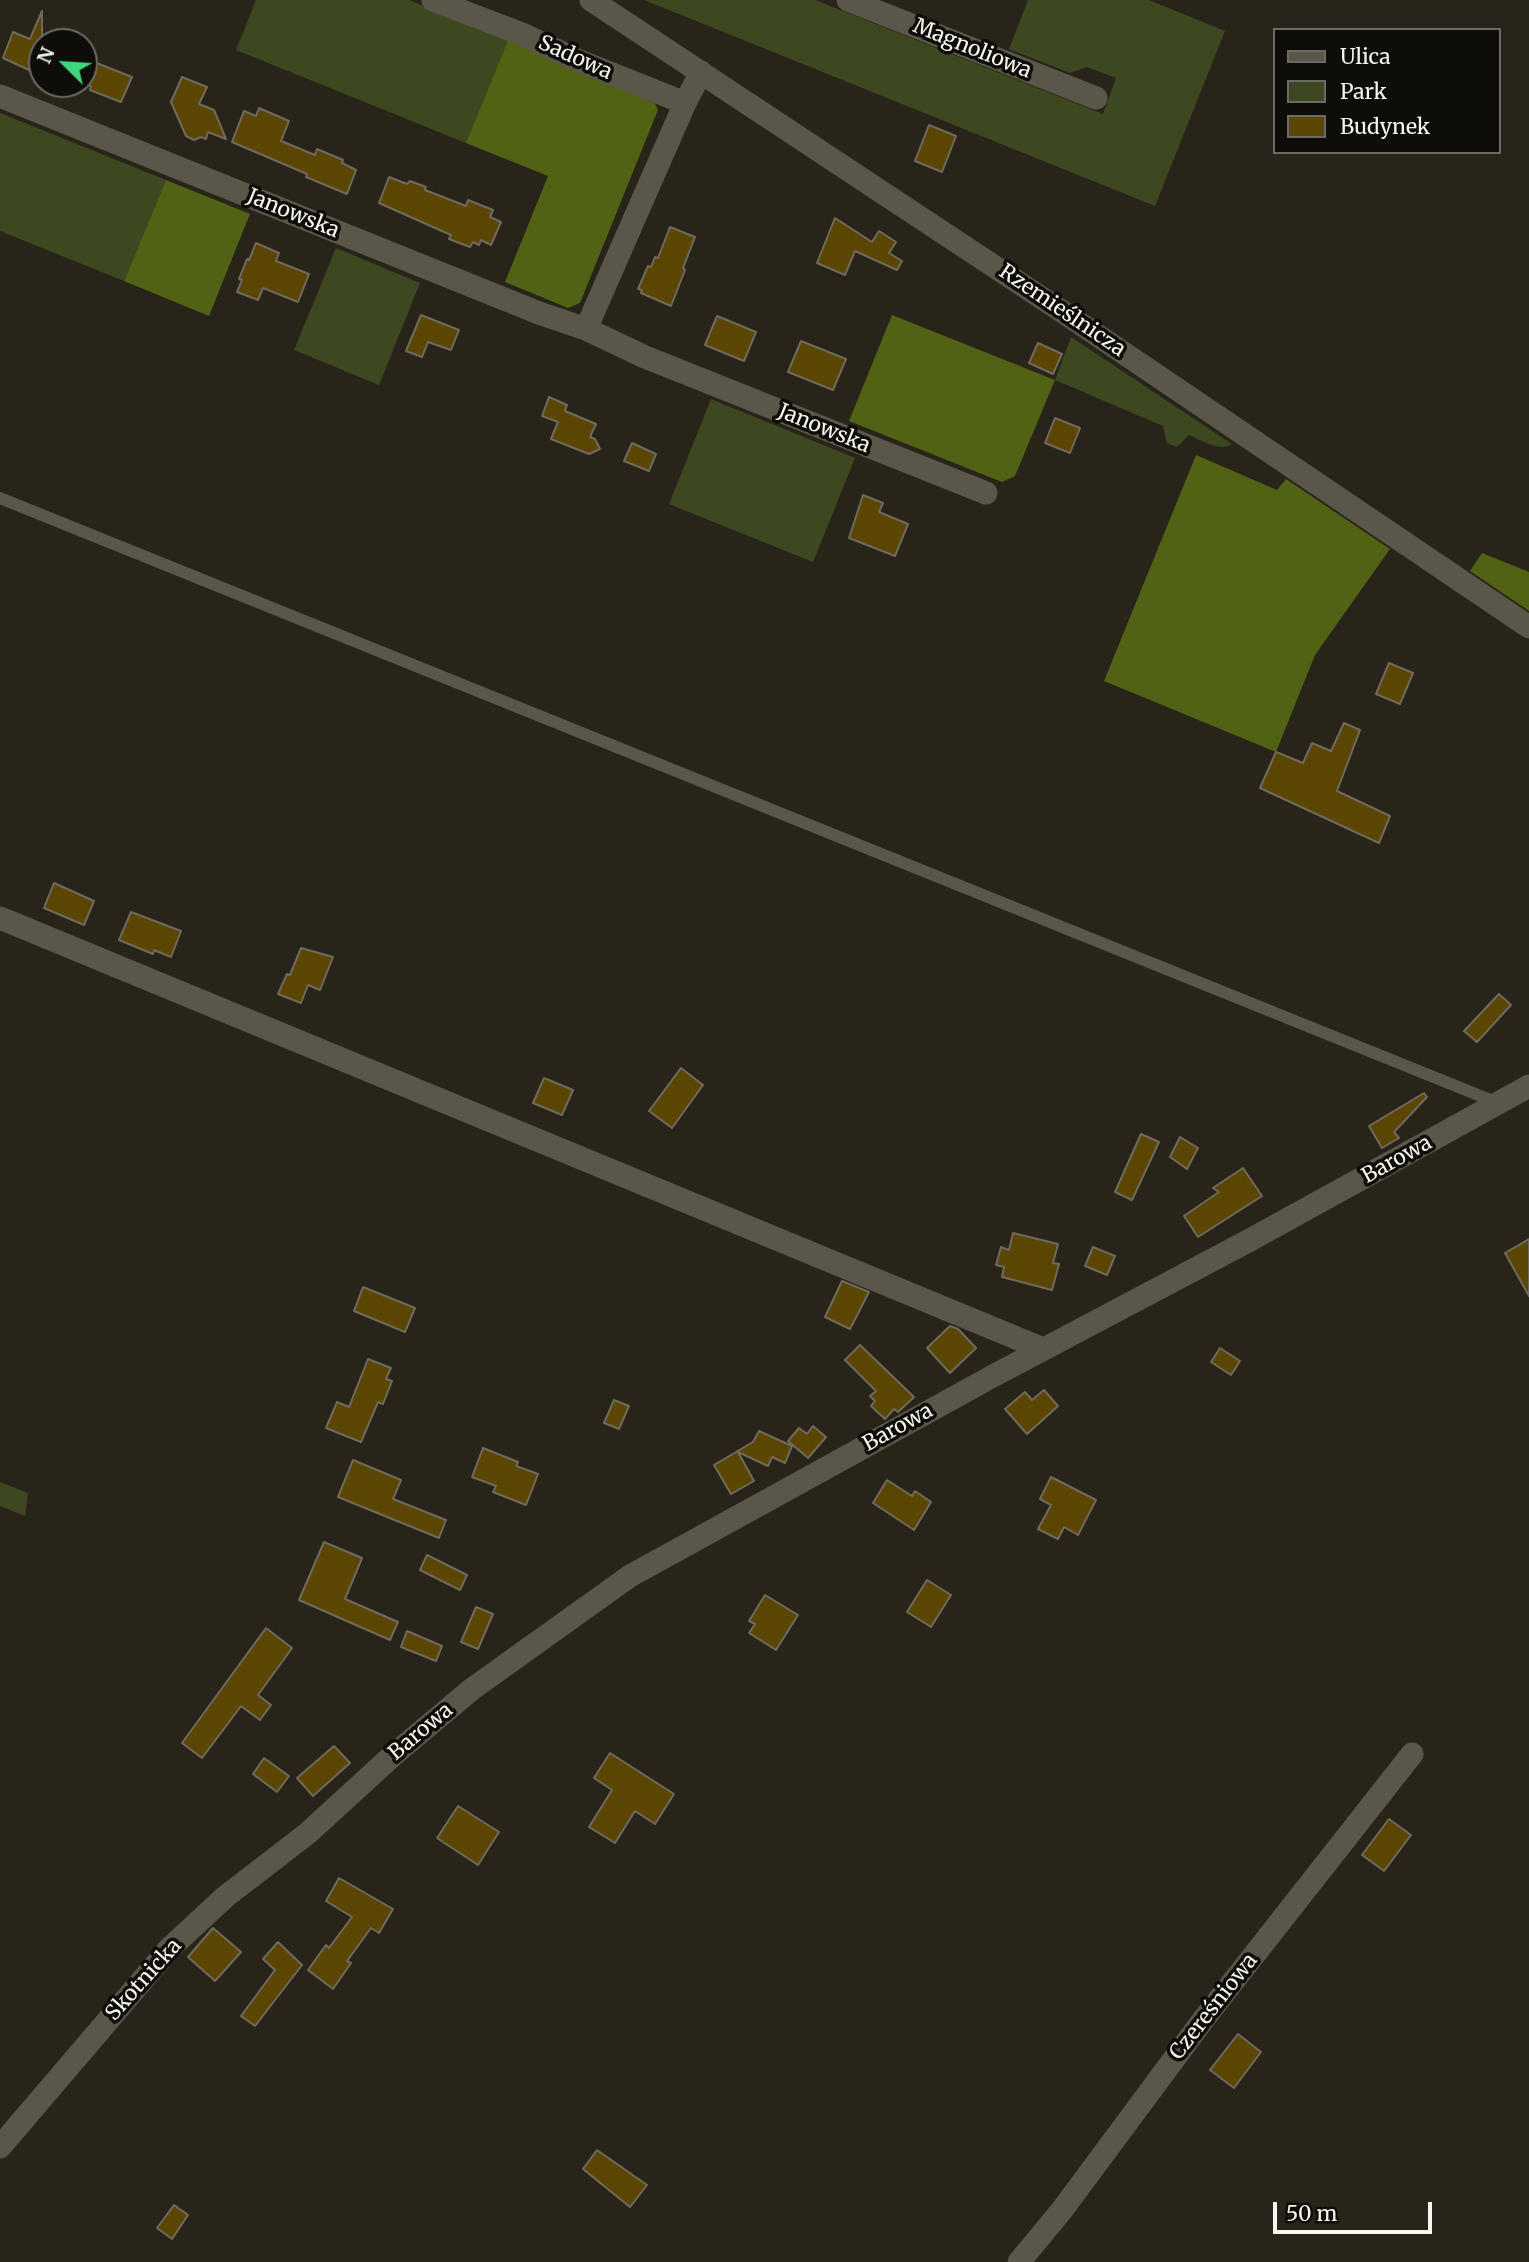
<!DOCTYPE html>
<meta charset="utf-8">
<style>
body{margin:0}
#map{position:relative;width:1529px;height:2262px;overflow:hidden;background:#282419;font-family:Merriweather,serif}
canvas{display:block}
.legend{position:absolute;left:1273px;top:28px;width:228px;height:126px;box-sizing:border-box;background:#0f0d09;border:2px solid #6c6a65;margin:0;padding:9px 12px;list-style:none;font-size:21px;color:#f8f5ee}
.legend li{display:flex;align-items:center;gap:14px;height:35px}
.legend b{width:35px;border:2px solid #6c6a65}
.north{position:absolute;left:28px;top:28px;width:70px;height:70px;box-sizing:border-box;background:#0f0d09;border:2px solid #6c6a65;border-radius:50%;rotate:294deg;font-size:19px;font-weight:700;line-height:28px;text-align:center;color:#f8f5ee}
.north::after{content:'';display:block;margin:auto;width:24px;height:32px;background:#3cd77e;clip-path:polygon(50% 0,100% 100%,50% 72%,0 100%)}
.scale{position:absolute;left:1273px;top:2202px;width:159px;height:32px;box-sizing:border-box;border:4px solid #f8f5ee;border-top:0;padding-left:9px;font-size:21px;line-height:24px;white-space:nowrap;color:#f8f5ee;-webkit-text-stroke:5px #0f0d09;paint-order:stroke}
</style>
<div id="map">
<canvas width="1529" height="2262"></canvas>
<ul class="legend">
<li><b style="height:9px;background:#5a564a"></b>Ulica</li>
<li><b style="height:19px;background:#3e4820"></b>Park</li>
<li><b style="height:19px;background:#5a4502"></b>Budynek</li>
</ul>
<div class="north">N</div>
<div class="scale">50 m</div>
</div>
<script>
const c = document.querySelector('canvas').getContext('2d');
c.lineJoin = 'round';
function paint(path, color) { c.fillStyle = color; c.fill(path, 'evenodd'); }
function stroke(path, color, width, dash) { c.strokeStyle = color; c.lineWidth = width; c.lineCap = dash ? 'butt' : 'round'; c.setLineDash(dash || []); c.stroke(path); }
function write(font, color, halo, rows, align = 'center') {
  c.font = font + ' Merriweather,serif'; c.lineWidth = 7; c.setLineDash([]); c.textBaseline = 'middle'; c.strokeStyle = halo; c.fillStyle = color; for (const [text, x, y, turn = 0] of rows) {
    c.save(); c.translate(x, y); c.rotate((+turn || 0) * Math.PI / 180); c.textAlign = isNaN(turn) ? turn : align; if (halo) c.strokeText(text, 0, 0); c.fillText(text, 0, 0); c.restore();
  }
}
paint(new Path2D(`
 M256,0H409L508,40L466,143L236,50Z
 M644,0H815L1103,114L1116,78L1087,67L1070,73L1009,49L1028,0H1149L1225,31L1155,206Z
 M0,113L166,180L124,281L0,231Z
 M336,248L420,283L379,385L294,350Z
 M1071,337L1232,444C1219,452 1202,441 1189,435L1177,447L1167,443L1163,426L1055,380Z
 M711,399L855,458L813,562L669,504Z
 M0,1482L28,1493L25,1516L0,1506Z`), '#3e4820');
paint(new Path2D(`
 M508,40L653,99L658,110L580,303L568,308L505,282L548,176L466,143Z
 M166,180L250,214L209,316L124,281Z
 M892,315L1055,380L1015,476L1002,482L849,421Z
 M1196,455L1277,490L1286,479L1390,549L1315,655L1276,752L1104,681Z
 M1482,553L1529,572V611L1470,571Z`), '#516214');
const building = new Path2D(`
 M42,11V76L3,58L13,32L30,39Z
 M89,60L132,77L121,102L90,90L91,86L84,84V72Z
 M182,77L207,87L199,104L214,110L226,139L208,132L206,139L201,137L194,140L186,136L171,102Z
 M259,108L289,121L281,141L315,155L317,149L343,160L342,163L356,170L347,194L306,177L307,174L232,142L244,111L256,116Z
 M929,125L956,136L942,172L915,161Z
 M389,177L407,184L410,181L426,187L425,190L466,206L468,200L493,210L490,217L501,222L491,245L481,240L479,245L473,242L470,247L449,239L451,235L379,203Z
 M835,218L872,242L879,231L896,242L889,253L902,261L897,270L855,251L845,275L817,263Z
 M670,227L695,237L683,268L685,270L671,306L641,293L642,290L638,289L648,266L651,267L655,257L658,258Z
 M256,243L279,253L276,261L309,274L298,302L263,288L258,300L237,292L242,280L239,279L247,259L249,260Z
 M421,315L459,330L451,350L428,342L422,357L406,351Z
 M717,316L756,332L744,361L705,345Z
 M801,341L846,359L833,390L788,372Z
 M1038,343L1062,354L1053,374L1029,363Z
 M549,397L567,405L565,411L596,424L590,437L595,439L600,449L589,454L551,439L558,422L542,416Z
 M1055,418L1080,428L1070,453L1045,443Z
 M632,443L656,454L649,471L624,461Z
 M863,495L883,503L879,512L908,524L895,556L849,538Z
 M1389,663L1413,673L1400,704L1376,694Z
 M1344,723L1360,730L1337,791L1390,816L1379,843L1260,788L1276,752L1303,763L1312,743L1331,751Z
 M54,883L94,901L84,925L44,908Z
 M131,912L181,931L171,957L154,950L153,954L119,940Z
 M301,948L333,957L320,990L308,985L301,1003L278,994L287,974L290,975Z
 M1499,994L1511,1005L1477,1042L1464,1031Z
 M681,1068L703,1085L672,1128L649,1111Z
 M544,1078L573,1090L562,1115L533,1103Z
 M1424,1093L1427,1097L1394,1132L1399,1138L1382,1148L1369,1126Z
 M1141,1134L1159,1142L1132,1200L1115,1192Z
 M1180,1137L1198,1148L1187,1169L1170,1157Z
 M1243,1168L1262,1196L1198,1237L1184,1216L1219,1192L1213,1188Z
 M1013,1233L1058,1244L1053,1263L1059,1264L1052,1290L1002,1277L1004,1267L996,1265L1001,1247L1009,1250Z
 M1529,1239V1296L1505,1253Z
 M1093,1247L1115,1256L1107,1275L1085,1266Z
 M842,1281L869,1292L850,1329L825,1317Z
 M363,1287L415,1308L405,1332L354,1311Z
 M950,1326L958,1329L976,1348L950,1373L927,1348Z
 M860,1345L914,1397L898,1412L894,1409L885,1419L871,1406L875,1401L870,1396L876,1391L845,1360Z
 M1220,1348L1240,1361L1231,1375L1211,1362Z
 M368,1359L391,1368L386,1379L392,1381L383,1404L378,1402L361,1442L326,1428L337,1402L349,1407Z
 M1044,1390L1058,1406L1027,1434L1005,1409L1025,1392L1032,1400Z
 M614,1400L629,1406L619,1429L604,1423Z
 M813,1426L826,1437L808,1458L788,1441L799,1428L807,1434Z
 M759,1431L792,1446L785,1463L772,1457L768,1466L738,1452L754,1481L731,1494L714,1465L753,1442Z
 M483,1448L518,1462L516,1466L538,1474L526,1505L493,1492L496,1486L472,1477Z
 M353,1460L401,1480L393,1499L446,1520L439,1538L338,1497Z
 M1051,1477L1096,1500L1078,1535L1064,1527L1058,1539L1038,1529L1051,1505L1040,1499Z
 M887,1480L912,1496L915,1491L931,1502L914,1530L873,1503Z
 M324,1542L362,1558L345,1599L398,1622L390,1640L299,1600Z
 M427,1555L467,1575L460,1590L420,1570Z
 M927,1580L951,1595L931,1627L907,1612Z
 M765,1595L798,1615L776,1650L749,1633L755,1624L749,1621Z
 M476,1607L493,1614L478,1649L461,1642Z
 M266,1628L292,1648L258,1695L271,1705L260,1720L241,1706L202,1758L182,1743Z
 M407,1631L442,1646L436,1661L401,1647Z
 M334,1746L350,1763L313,1796L297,1778Z
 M610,1753L674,1794L655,1824L635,1811L615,1843L589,1827L612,1790L594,1778Z
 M264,1758L289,1776L277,1792L253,1774Z
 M458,1806L499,1832L478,1865L437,1838Z
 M1389,1819L1411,1835L1384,1871L1362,1855Z
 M339,1878L393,1909L379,1933L371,1928L347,1961L351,1963L333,1989L308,1970L326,1945L329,1948L352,1917L326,1901Z
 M213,1928L241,1952L215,1981L188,1957Z
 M278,1942L302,1965L255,2026L241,2016L275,1970L263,1959Z
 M1238,2034L1261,2052L1234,2088L1210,2070Z
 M597,2150L647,2185L630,2207L583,2169Z
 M174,2205L188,2215L172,2239L157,2228Z`);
paint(building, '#5a4502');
stroke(building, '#706a5e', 2);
stroke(new Path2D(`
 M0,498L1498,1103`), '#5a564a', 12);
stroke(new Path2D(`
 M433,0L522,34L577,60L685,103
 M591,0L1060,310L1529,627
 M848,0L1096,98
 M0,96L539,313L586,329L645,357L986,493
 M586,329L685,103L701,72
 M0,918L1043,1349
 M0,2147L169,1949L225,1897L308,1833L391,1757L472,1689L630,1576L993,1376L1250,1240L1529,1086
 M1019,2262L1062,2210L1203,2020L1412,1754`), '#5a564a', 23);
write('21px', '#f8f5ee', '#0f0d09', [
 ["Magnoliowa",972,49,22],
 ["Sadowa",575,58,24],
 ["Janowska",293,214,22],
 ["Rzemieślnicza",1062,311,34],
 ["Janowska",824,429,22],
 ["Barowa",1397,1160,-29],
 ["Barowa",898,1428,-29],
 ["Barowa",421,1732,-40],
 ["Skotnicka",144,1980,-48],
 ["Czereśniowa",1214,2007,-52]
]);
</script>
